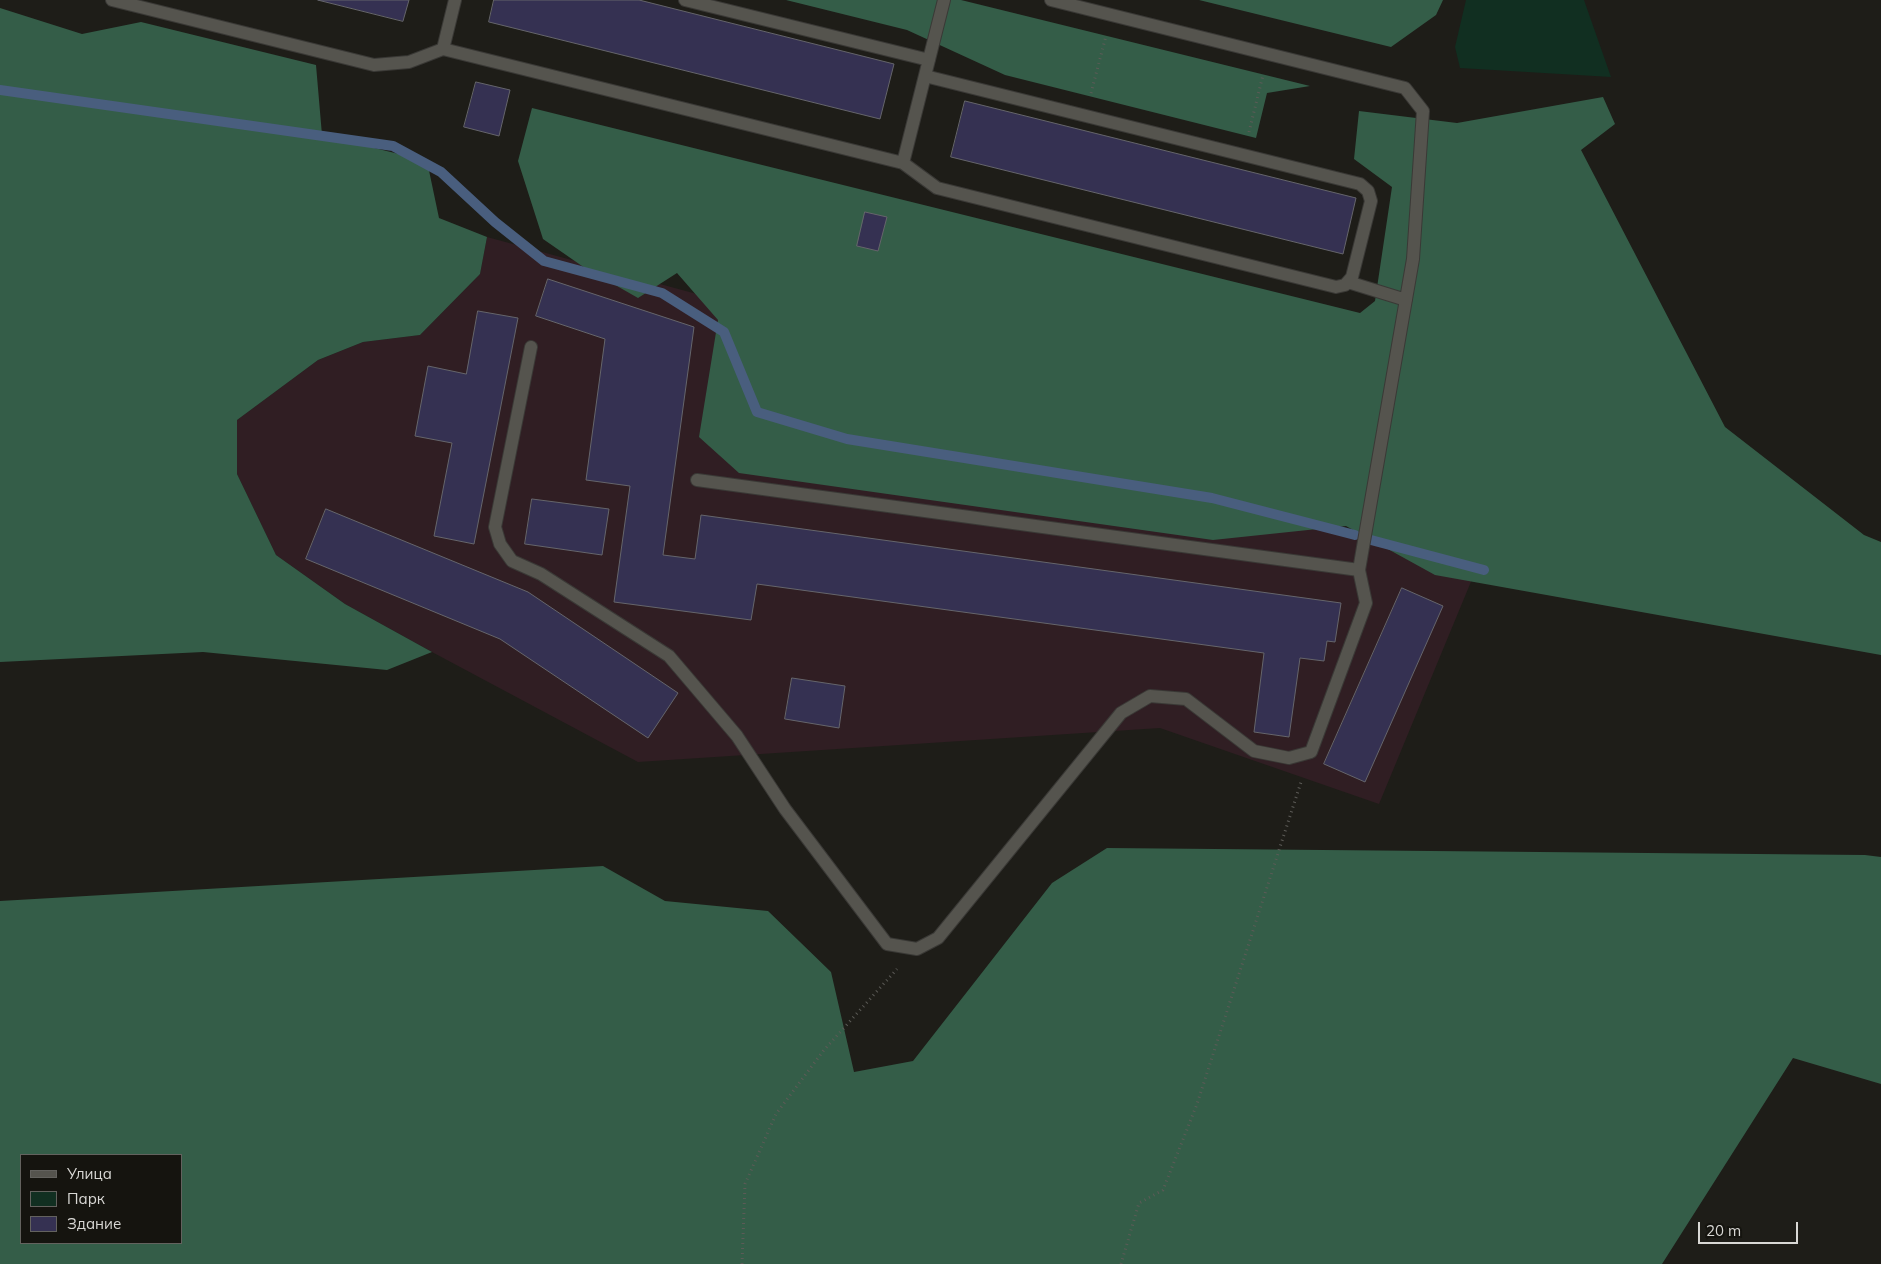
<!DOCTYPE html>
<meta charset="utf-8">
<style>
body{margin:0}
#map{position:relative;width:1881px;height:1264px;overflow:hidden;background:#1e1d18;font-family:Mulish,sans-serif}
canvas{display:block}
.legend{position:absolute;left:20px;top:1154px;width:162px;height:90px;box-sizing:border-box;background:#15140f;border:1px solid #63625e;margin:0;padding:6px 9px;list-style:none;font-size:15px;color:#d9d8d5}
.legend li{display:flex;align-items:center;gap:10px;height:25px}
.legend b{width:25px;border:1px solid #63625e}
.scale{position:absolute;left:1698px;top:1222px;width:100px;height:22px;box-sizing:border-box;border:2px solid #d9d8d5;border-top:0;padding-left:6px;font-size:15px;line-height:18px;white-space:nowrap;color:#d9d8d5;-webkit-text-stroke:4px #15140f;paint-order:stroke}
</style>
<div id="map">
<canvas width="1881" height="1264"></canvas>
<ul class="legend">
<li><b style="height:6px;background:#55544e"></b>Улица</li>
<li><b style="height:14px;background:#112f21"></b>Парк</li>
<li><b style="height:14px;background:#353152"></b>Здание</li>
</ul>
<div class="scale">20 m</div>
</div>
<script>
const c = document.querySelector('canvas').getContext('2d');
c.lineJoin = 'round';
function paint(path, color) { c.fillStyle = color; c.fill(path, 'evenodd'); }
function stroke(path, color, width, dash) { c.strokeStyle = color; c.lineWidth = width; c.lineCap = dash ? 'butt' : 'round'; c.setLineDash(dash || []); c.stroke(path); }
paint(new Path2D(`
 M487,237L752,309L1321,525L1475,572L1379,804L1160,728L638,762L432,652L345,604L276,555L237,474V420L318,360L363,342L420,335L480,274Z`), '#301e23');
paint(new Path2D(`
 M1466,0H1584L1611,77L1460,68L1455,47Z`), '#112f21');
paint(new Path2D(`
 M786,0H961L1310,86L1267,93L1256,138L1005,75L907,30Z
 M1199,0H1443L1436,15L1391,47Z
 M0,8L82,34L141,22L316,65L322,135L427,161L439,218L487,237L480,274L420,335L363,342L318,360L237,420V474L276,555L345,604L432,652L387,670L203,652L0,662Z
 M1603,97L1615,124L1581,150L1725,427L1864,535L1881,542V655L1435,575L1346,526L1213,540L739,473L699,437L718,320L677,273L638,298L582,266L543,239L518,161L532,108L1360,313L1375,301L1392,187L1354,159L1359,111L1457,123Z
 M1107,848L1865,855L1881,857V1084L1793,1058L1662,1264H0V901L603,866L665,901L768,911L831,972L854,1072L913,1061L1052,883ZM21,1155H181V1243H21Z`), '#345d48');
stroke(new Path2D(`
 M0,90L393,146L441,172L495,222L544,261L662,293L724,332L757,412L847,439L1212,498L1355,535
 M1371,540L1484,570`), '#495e7e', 10);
const building = new Path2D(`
 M318,0H409L403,21Z
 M494,0H639L894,64L880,119L489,22Z
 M476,82L510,90L499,136L464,127Z
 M965,101L1356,198L1343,254L951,157Z
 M865,212L887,217L878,251L857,246Z
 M548,279L694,327L663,555L695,559L701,515L1341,603L1335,642L1327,641L1324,661L1300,658L1289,737L1254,732L1264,653L757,584L751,620L614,602L630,486L586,480L605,339L536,316Z
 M478,311L518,318L474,544L434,536L452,443L415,436L428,366L466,374Z
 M532,499L609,509L602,555L525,544Z
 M326,509L528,592L678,693L648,738L500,639L306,559Z
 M1402,588L1443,606L1365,782L1324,764Z
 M792,678L845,686L839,728L785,719Z`);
paint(building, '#353152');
stroke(building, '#65656b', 1);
const minor = new Path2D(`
 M112,0L374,65L409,62L443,49L903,163L937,188L1336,287L1345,285L1352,277L1371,201L1368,191L1360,184L925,76
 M685,0L929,60
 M443,49L455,0
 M903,163L944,0
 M1348,282L1406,300
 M531,347L495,527L500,544L512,561L541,574L669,656L737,736L785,809L887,944L917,949L938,938L1121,713L1150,696L1186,699L1254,751L1289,758L1311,752L1366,603L1359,570L1413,259L1423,111L1405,88L1051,0
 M697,480L1359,570`);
stroke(minor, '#3a3936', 14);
stroke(new Path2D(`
 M1091,93L1106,36
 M1249,132L1263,75
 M742,1264L745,1184L776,1114L824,1050L897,969
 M1121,1264L1139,1203L1163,1190L1197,1104L1302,779`), '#5c5b57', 3, [1, 4]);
stroke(minor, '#55544e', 12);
</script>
